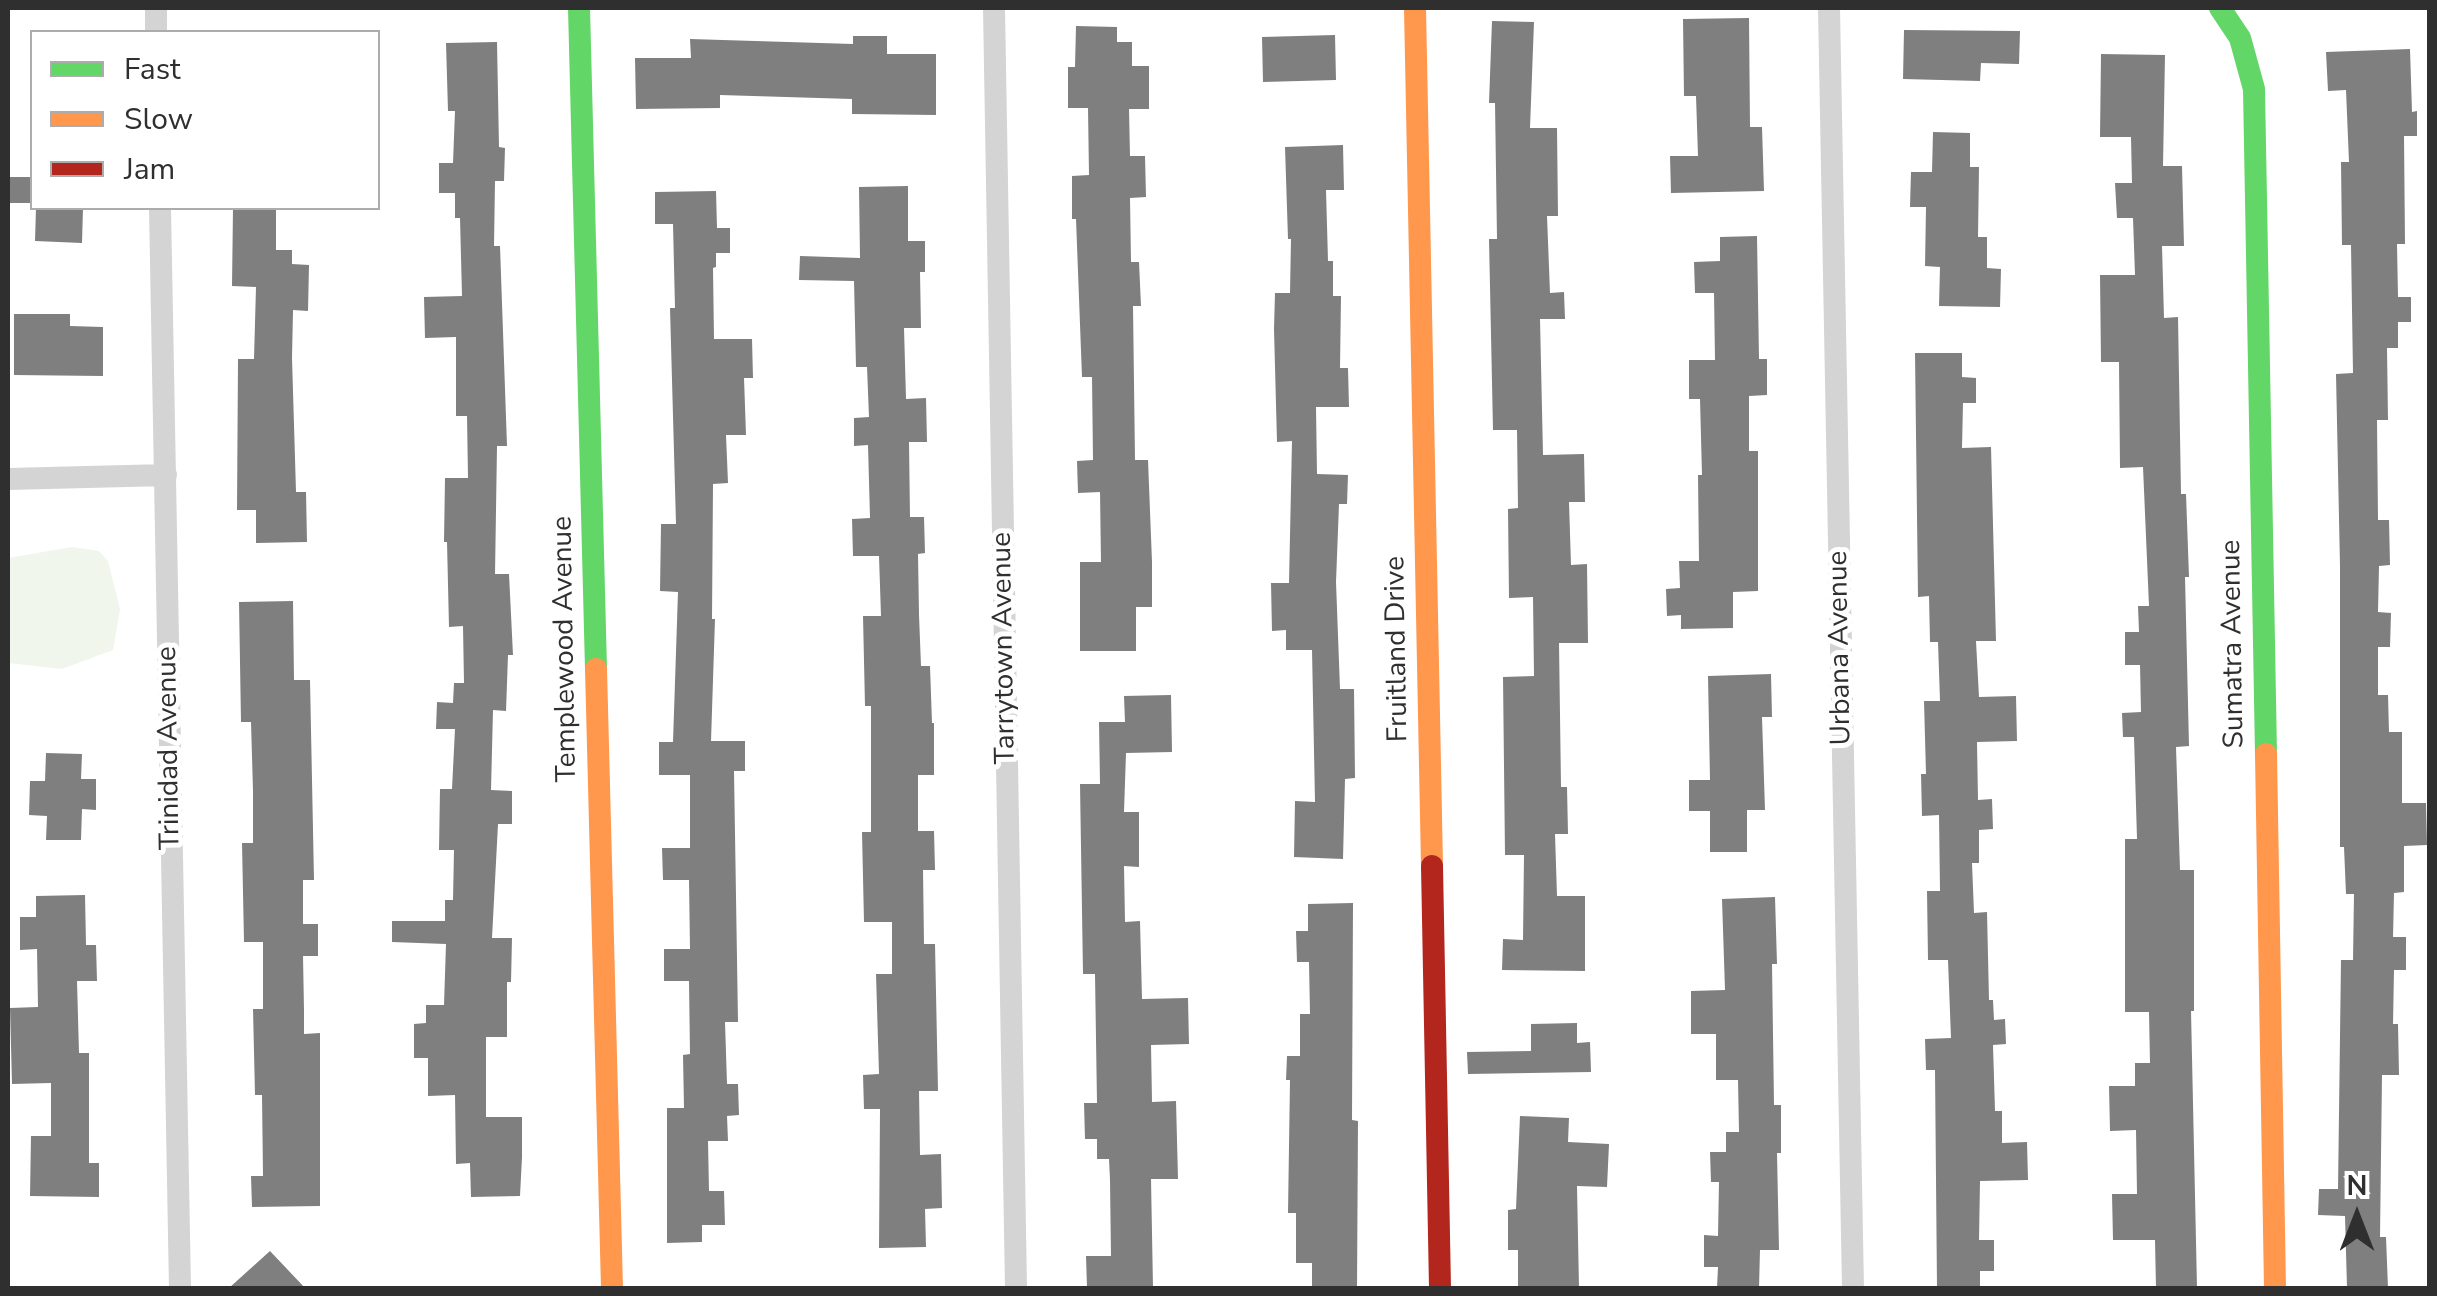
<!DOCTYPE html>
<style>
body{margin:0}
#map{position:relative;width:2437px;height:1296px;overflow:hidden;background:#fff;font-family:"Nunito Sans",sans-serif}
canvas{display:block}
.frame{position:absolute;inset:0;border:10px solid #2f2f2f;pointer-events:none}
.legend{position:absolute;left:30px;top:30px;width:350px;height:180px;box-sizing:border-box;background:#fff;border:2px solid #acacac;margin:0;padding:12px 18px;list-style:none;font-size:30px;color:#2f2f2f}
.legend li{display:flex;align-items:center;gap:20px;height:50px}
.legend b{width:50px;border:2px solid #acacac}
.north{position:absolute;left:2307px;top:1166px;width:100px;height:100px;-webkit-text-stroke:8px #fff;paint-order:stroke;rotate:0deg;font-size:28px;font-weight:700;line-height:40px;text-align:center;color:#2f2f2f}
.north::after{content:'';display:block;margin:auto;width:35px;height:45px;background:#2f2f2f;clip-path:polygon(50% 0,100% 100%,50% 72%,0 100%)}
</style>
<div id="map">
<canvas width="2437" height="1296"></canvas>
<div class="frame"></div>
<ul class="legend">
<li><b style="height:12px;background:#63d668"></b>Fast</li>
<li><b style="height:12px;background:#ff974d"></b>Slow</li>
<li><b style="height:12px;background:#b3261e"></b>Jam</li>
</ul>
<div class="north">N</div>
</div>
<script>
const c = document.querySelector('canvas').getContext('2d');
c.lineJoin = 'round';
function paint(path, color) { c.fillStyle = color; c.fill(path, 'evenodd'); }
function stroke(path, color, width, dash) { c.strokeStyle = color; c.lineWidth = width; c.lineCap = dash ? 'butt' : 'round'; c.setLineDash(dash || []); c.stroke(path); }
function write(font, color, halo, rows, align = 'center') {
  c.font = font + ' "Nunito Sans",sans-serif'; c.lineWidth = 10; c.setLineDash([]); c.textBaseline = 'middle'; c.strokeStyle = halo; c.fillStyle = color; for (const [text, x, y, turn = 0] of rows) {
    c.save(); c.translate(x, y); c.rotate((+turn || 0) * Math.PI / 180); c.textAlign = isNaN(turn) ? turn : align; if (halo) c.strokeText(text, 0, 0); c.fillText(text, 0, 0); c.restore();
  }
}
paint(new Path2D(`
 M72,547L99,551L108,561L120,609L113,650L62,669L8,663V558Z`), '#f0f6ec');
paint(new Path2D(`
 M1749,18L1750,127H1762L1764,191L1671,193L1670,156H1698L1696,96H1684L1683,19Z
 M1492,21L1534,22L1530,128H1557L1558,216H1547L1550,293L1564,292L1565,319H1540L1543,455L1584,454L1585,502H1569L1571,565L1587,564L1588,643H1559L1561,787H1567L1568,834H1555L1557,896H1585V971L1502,970L1503,939L1523,940L1524,855H1505L1503,677L1534,676L1533,597L1509,598L1508,509L1518,508L1517,430H1493L1489,239H1497L1495,103H1489Z
 M1076,26L1117,27V42H1132V66H1149V109H1129L1130,156H1145L1146,197L1130,198L1131,262H1139L1141,306H1133L1135,460H1148L1152,562V607H1136V651H1080V562H1101L1100,492L1078,493L1077,461L1093,460L1092,377H1082L1076,219H1072V176L1089,175L1088,108H1068V67H1075Z
 M1904,30L2020,31L2019,64L1981,63L1980,81L1903,79Z
 M1335,35L1336,80L1263,82L1262,37Z
 M853,36H887V54H936V115L852,114V99L720,95V108L636,109L635,58H691L690,39L853,44Z
 M497,42L499,147L505,148L504,181H495L494,246H500L507,446H497L495,574H509L513,655H508L506,711L493,710L491,790L512,791V824H498L492,938H512L511,982H507V1037H486V1117H522V1157L520,1196L471,1197L470,1163L456,1164L455,1095L428,1096V1058H414V1024L426,1023V1005H444L446,944L392,942V921H445V900H453L454,850H439L440,789H452L455,729H436L437,702L453,703L454,683H464L463,626L449,627L447,542H444L445,478H468L467,416H456V337L425,338L424,297L462,296L460,218H455V193H439V163H453L455,111H448L446,43Z
 M2410,49L2412,112L2417,111V136H2404L2405,244H2397L2398,297H2411V322H2398V348H2387L2388,420H2377L2378,520H2389L2390,565L2379,566L2378,612L2391,613L2390,647H2378V695H2388L2389,732H2402V803H2426L2427,845L2404,846V892L2394,893L2393,937H2406V970H2394L2393,1024H2398L2399,1075H2382L2380,1237H2386L2388,1288H2347L2345,1216L2318,1215L2319,1189H2338L2341,960H2353L2354,894H2346L2344,847H2340V566L2336,374L2353,373L2351,245H2342L2341,162H2349L2346,90L2328,91L2326,52Z
 M2101,54L2165,55L2163,166H2182L2184,246H2162L2164,318L2178,317L2181,494H2186L2189,577H2185L2189,746L2176,747L2180,870H2194V1011H2191L2197,1288H2156L2155,1240H2113L2112,1194H2137L2136,1130L2110,1131L2109,1086H2135V1063H2150L2149,1012H2125V839H2137L2134,737H2123L2122,713L2141,712L2140,665H2125V632H2139L2138,606H2149L2143,467L2120,468L2119,362H2101L2100,275H2135L2133,218H2117L2115,183H2132L2131,137H2100Z
 M1933,132L1970,133V167H1979L1978,237H1987V268L2001,269L2000,307L1939,306L1940,267L1925,266L1926,207H1910L1911,172H1932Z
 M1343,145L1344,190H1326L1328,261H1333V296H1341L1340,368H1348L1349,407H1316L1317,474L1348,475L1347,504H1339L1336,582L1340,689H1354L1355,778L1345,779L1343,859L1294,857L1295,801L1315,802L1312,650H1286V630L1272,631L1271,583H1289L1292,441L1277,442L1274,329L1275,293H1290L1291,239H1288L1285,147Z
 M9,177H32V203H9Z
 M908,186V241H925V272H920L921,328H904L906,399L926,398L927,442H909L910,517H924L925,553L918,554L919,615L921,666H930L932,723H934V775H918V831H934L935,870H923L924,944H935L938,1091H919L920,1155L941,1154L942,1208L925,1209L926,1247L879,1248L880,1109H864L863,1075L879,1074L876,974H892V922H864L862,832H871V706H865L863,616H881L879,556H853L852,519L870,518L868,445L854,446V418L869,417L867,367H856L854,281L799,280L800,256L860,258L859,187Z
 M716,191L717,228H730V253H716V267L713,268L714,339H752L753,378H744L746,435H726L728,483L713,484L712,619H715L711,741H745V771H734L738,1022H725L727,1084H738L739,1115L727,1116L728,1141H708L709,1191H724L725,1225H702V1242L667,1243V1108H684L683,1055L690,1054L689,981H664V949H690L689,880H663L662,848H690V775H659V742H673L678,592L660,591L661,524H676L670,308H675L673,224H655V192Z
 M36,208H83L82,243L35,241Z
 M233,208H276V250H292V264L309,265L308,311L293,310L292,358L296,492H306L307,542L256,543V510H237L238,359H254L256,287L232,286Z
 M1757,236L1759,359H1767V395L1749,396V451H1758V591L1733,592V628L1681,629V615L1667,616L1666,589L1680,588L1679,561H1699L1698,475H1702L1700,399H1689V360H1715L1714,293H1695L1694,262L1720,261V237Z
 M14,314H70V326L103,327V376L14,375Z
 M1915,353H1962V377L1976,378V403H1963L1962,448L1991,447L1996,641H1976L1979,697L2016,696L2017,741L1977,742L1978,800L1992,799L1993,829L1979,830V863H1972L1974,913L1987,912L1989,1000H1993L1994,1020L2005,1019L2006,1044L1993,1045L1995,1111H2002V1143L2027,1142L2028,1180L1980,1181L1979,1240H1994V1271H1980V1288H1937L1935,1070H1926L1925,1039L1951,1038L1948,960H1928L1927,891H1940L1939,815L1922,816L1921,774H1926L1924,701H1940L1938,642H1930L1929,596L1918,597Z
 M293,601L294,680H310L314,880H303V924H318V956H303L304,1010V1034L320,1033V1206L252,1207L251,1176H263L262,1095H255L253,1009H263V942H244L242,843H253V791L251,722H241L239,602Z
 M1771,674L1772,717H1762L1765,810H1747V852H1710V811H1689V780H1710L1708,676Z
 M1171,695L1172,752L1126,753L1124,812H1139V867L1124,866L1125,922L1140,921L1142,999L1188,998L1189,1044L1151,1045L1152,1102L1176,1101L1178,1179H1151L1153,1288H1087L1086,1256H1111L1110,1180L1109,1159H1097V1139H1085L1084,1103H1097L1095,974H1083L1080,784H1100L1099,722H1125L1124,696Z
 M46,753L82,754L81,779H96V810L82,809L81,840H46L47,816L29,815L30,781H45Z
 M85,895L86,945H96L97,981H77L79,1053H89V1163H99V1197L30,1196L31,1136H51V1083L12,1084L10,1008L38,1007L37,949L20,950V917H36V896Z
 M1775,897L1777,964H1772L1774,1105H1781V1153H1777L1779,1250H1760L1759,1288H1717L1718,1267H1704V1235L1718,1236L1719,1182H1711L1710,1152H1726V1132H1739L1738,1080H1716V1034H1691V991L1725,990L1722,899Z
 M1353,903L1352,1120L1358,1121L1357,1288H1312V1263H1296V1213H1288L1290,1080H1286L1287,1056H1300V1014H1310L1309,962H1297L1296,931H1308V904Z
 M1577,1023V1043L1590,1042L1591,1072L1468,1074L1467,1052L1531,1051V1024Z
 M1520,1116L1569,1118L1568,1142L1609,1144L1607,1187L1577,1186L1579,1288H1518V1250H1508V1210L1516,1209Z
 M270,1251L305,1288H229Z`), '#7f7f7f');
stroke(new Path2D(`
 M156,8V32
 M994,8L1016,1288
 M1829,8L1853,1288
 M160,208L180,1288
 M8,479L166,475`), '#d4d4d4', 22);
stroke(new Path2D(`
 M579,8L596,669
 M2220,8L2240,38L2254,89L2266,754`), '#63d668', 22);
stroke(new Path2D(`
 M1415,8L1432,866
 M596,669L612,1288
 M2266,754L2275,1288`), '#ff974d', 22);
stroke(new Path2D(`
 M1432,866L1440,1288`), '#b3261e', 22);
write('28px', '#2f2f2f', '#fff', [
 ["Sumatra Avenue",2234,644,-91],
 ["Tarrytown Avenue",1005,648,-91],
 ["Urbana Avenue",1841,648,-91],
 ["Templewood Avenue",566,649,-91],
 ["Fruitland Drive",1398,649,-91],
 ["Trinidad Avenue",170,748,-91]
]);
</script>
